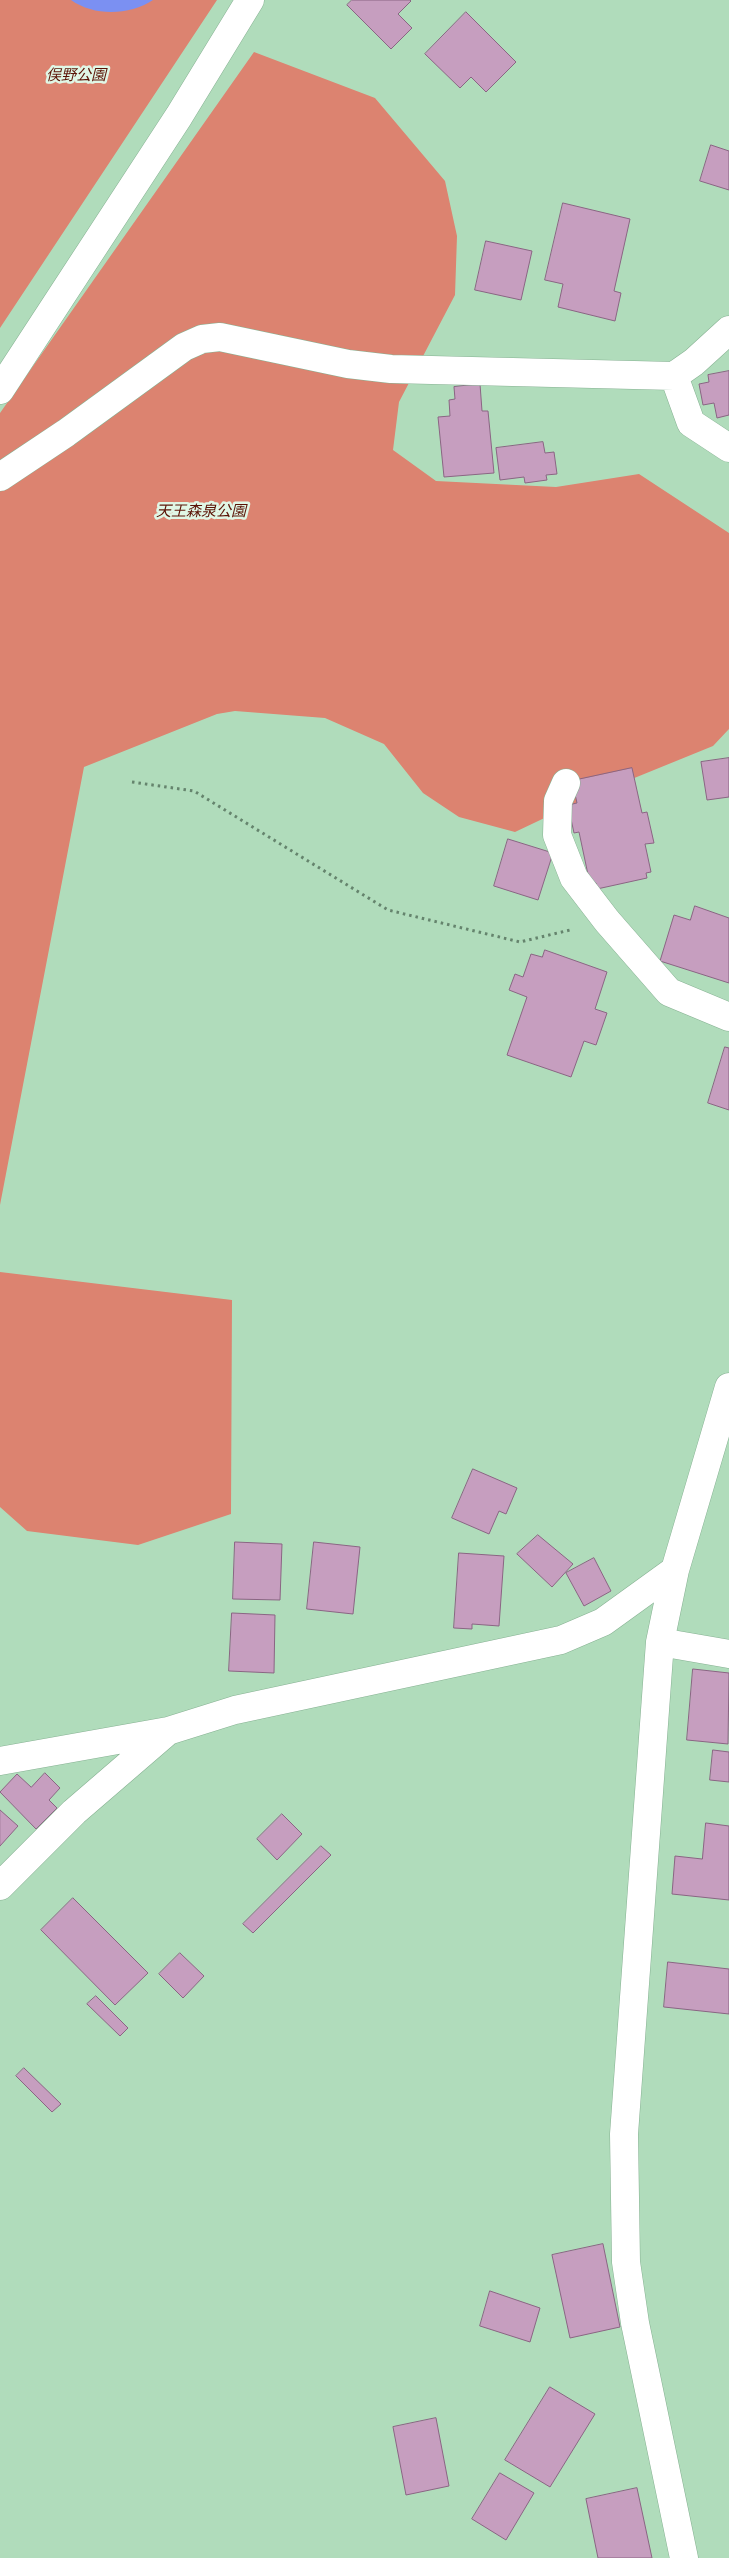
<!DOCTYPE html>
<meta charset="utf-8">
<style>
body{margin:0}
canvas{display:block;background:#b0dcbb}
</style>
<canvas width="729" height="2558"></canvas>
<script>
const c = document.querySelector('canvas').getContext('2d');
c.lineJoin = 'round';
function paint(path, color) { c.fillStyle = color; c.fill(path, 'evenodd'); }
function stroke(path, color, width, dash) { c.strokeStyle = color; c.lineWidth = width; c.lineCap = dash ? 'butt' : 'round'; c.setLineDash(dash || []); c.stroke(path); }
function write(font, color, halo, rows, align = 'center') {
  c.font = font + ' "IBM Plex Serif","Noto Sans JP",serif'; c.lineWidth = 5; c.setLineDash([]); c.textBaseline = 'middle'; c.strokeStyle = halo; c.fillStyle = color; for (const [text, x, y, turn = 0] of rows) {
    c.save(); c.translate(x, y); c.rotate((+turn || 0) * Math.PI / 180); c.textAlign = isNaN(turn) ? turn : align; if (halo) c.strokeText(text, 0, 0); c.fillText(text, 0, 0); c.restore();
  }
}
paint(new Path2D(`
 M0,0H217L0,328Z
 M254,52L375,98L445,181L457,236L455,295L399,402L393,450L436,481L556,487L639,474L729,533V729L713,746L595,794L515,832L459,817L423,793L384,744L325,718L235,711L217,714L84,767L0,1205V413Z
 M0,1272L232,1300L231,1514L138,1545L27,1531L0,1507Z`), '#dc8370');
paint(new Path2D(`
 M71,0H153C130,15 95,17 71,0Z`), '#7b90f2');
const building = new Path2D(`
 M352,0H410L411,1L398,14L412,28L391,49L347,5Z
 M466,12L516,62L486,92L471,77L460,88L425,54Z
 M711,145L729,151V190L700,181Z
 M563,203L630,219L614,291L621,293L615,321L558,307L563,284L545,280Z
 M486,241L532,251L521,300L475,290Z
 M729,371V415L717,418L714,403L703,405L699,384L709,382L708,375Z
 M480,384L482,411H488L494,473L444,477L438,417L450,416L449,400L455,399L454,387Z
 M543,442L545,453L554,452L557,474L546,475L547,480L525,483L524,477L500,480L496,448Z
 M729,758V797L707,800L701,762Z
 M632,768L642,813L647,812L654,843L645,844L651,872L646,873L647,878L597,889L596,883L590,884L579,832L574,833L568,805L577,803L572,781Z
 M508,839L553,853L538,900L494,886Z
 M695,906L729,918V983L660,961L674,915L690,920Z
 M545,950L607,972L595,1009L607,1013L596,1045L584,1041L571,1077L507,1055L527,997L509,990L515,974L523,977L531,954L542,957Z
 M725,1047L729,1048V1110L708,1103Z
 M473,1469L517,1488L506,1514L499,1511L489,1534L452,1518Z
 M538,1535L573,1564L552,1587L517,1554Z
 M235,1542L282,1544L280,1600L233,1599Z
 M314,1542L360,1547L353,1614L307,1609Z
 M459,1553L504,1556L499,1626L472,1624V1629L454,1628Z
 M594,1558L611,1591L584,1606L566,1573Z
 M232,1613L275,1615L274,1673L229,1671Z
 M693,1669L729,1673L728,1744L687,1740Z
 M713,1750L729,1752V1782L710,1780Z
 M45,1773L60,1788L49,1800L57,1808L36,1829L0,1792L17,1774L31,1787Z
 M0,1810L18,1826L0,1846Z
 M282,1814L302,1834L277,1860L257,1839Z
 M706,1823L729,1826V1900L672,1894L675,1856L702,1859Z
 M321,1846L331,1855L253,1933L243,1924Z
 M73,1898L148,1973L115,2005L41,1930Z
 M180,1953L204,1976L183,1998L159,1974Z
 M668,1962L729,1969V2014L664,2007Z
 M96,1996L128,2028L120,2036L87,2004Z
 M24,2068L61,2104L52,2112L16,2076Z
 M603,2244L620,2327L570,2338L552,2255Z
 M490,2291L540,2308L530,2342L480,2326Z
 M550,2387L595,2414L550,2487L505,2460Z
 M436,2418L449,2486L406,2495L393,2427Z
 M500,2473L534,2493L506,2540L472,2519Z
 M637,2488L652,2558H598L586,2499Z`);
paint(building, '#c69ebf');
stroke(building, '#8a6583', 1);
const minor = new Path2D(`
 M674,376L691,423L729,448
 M0,390L179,116L250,0
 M0,477L66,433L184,347L202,339L220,337L348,364L391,369L674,376L694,362L729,330
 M566,783L558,801L557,835L574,878L607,921L669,992L729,1017
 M660,1642L729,1654
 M0,1761L168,1731
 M0,1886L74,1812L168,1731L235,1710L561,1640L603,1622L675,1570
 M684,2558L635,2323L626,2262L624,2134L660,1642L675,1570L729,1387`);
stroke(minor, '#86b192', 29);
stroke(new Path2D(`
 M132,782L194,791L388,910L520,942L570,930`), '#65846d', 3, [2.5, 4]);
stroke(minor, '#fff', 28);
write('italic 15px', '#5a1205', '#e0f7e6', [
 ["俣野公園",76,76],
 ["天王森泉公園",201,512]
]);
</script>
